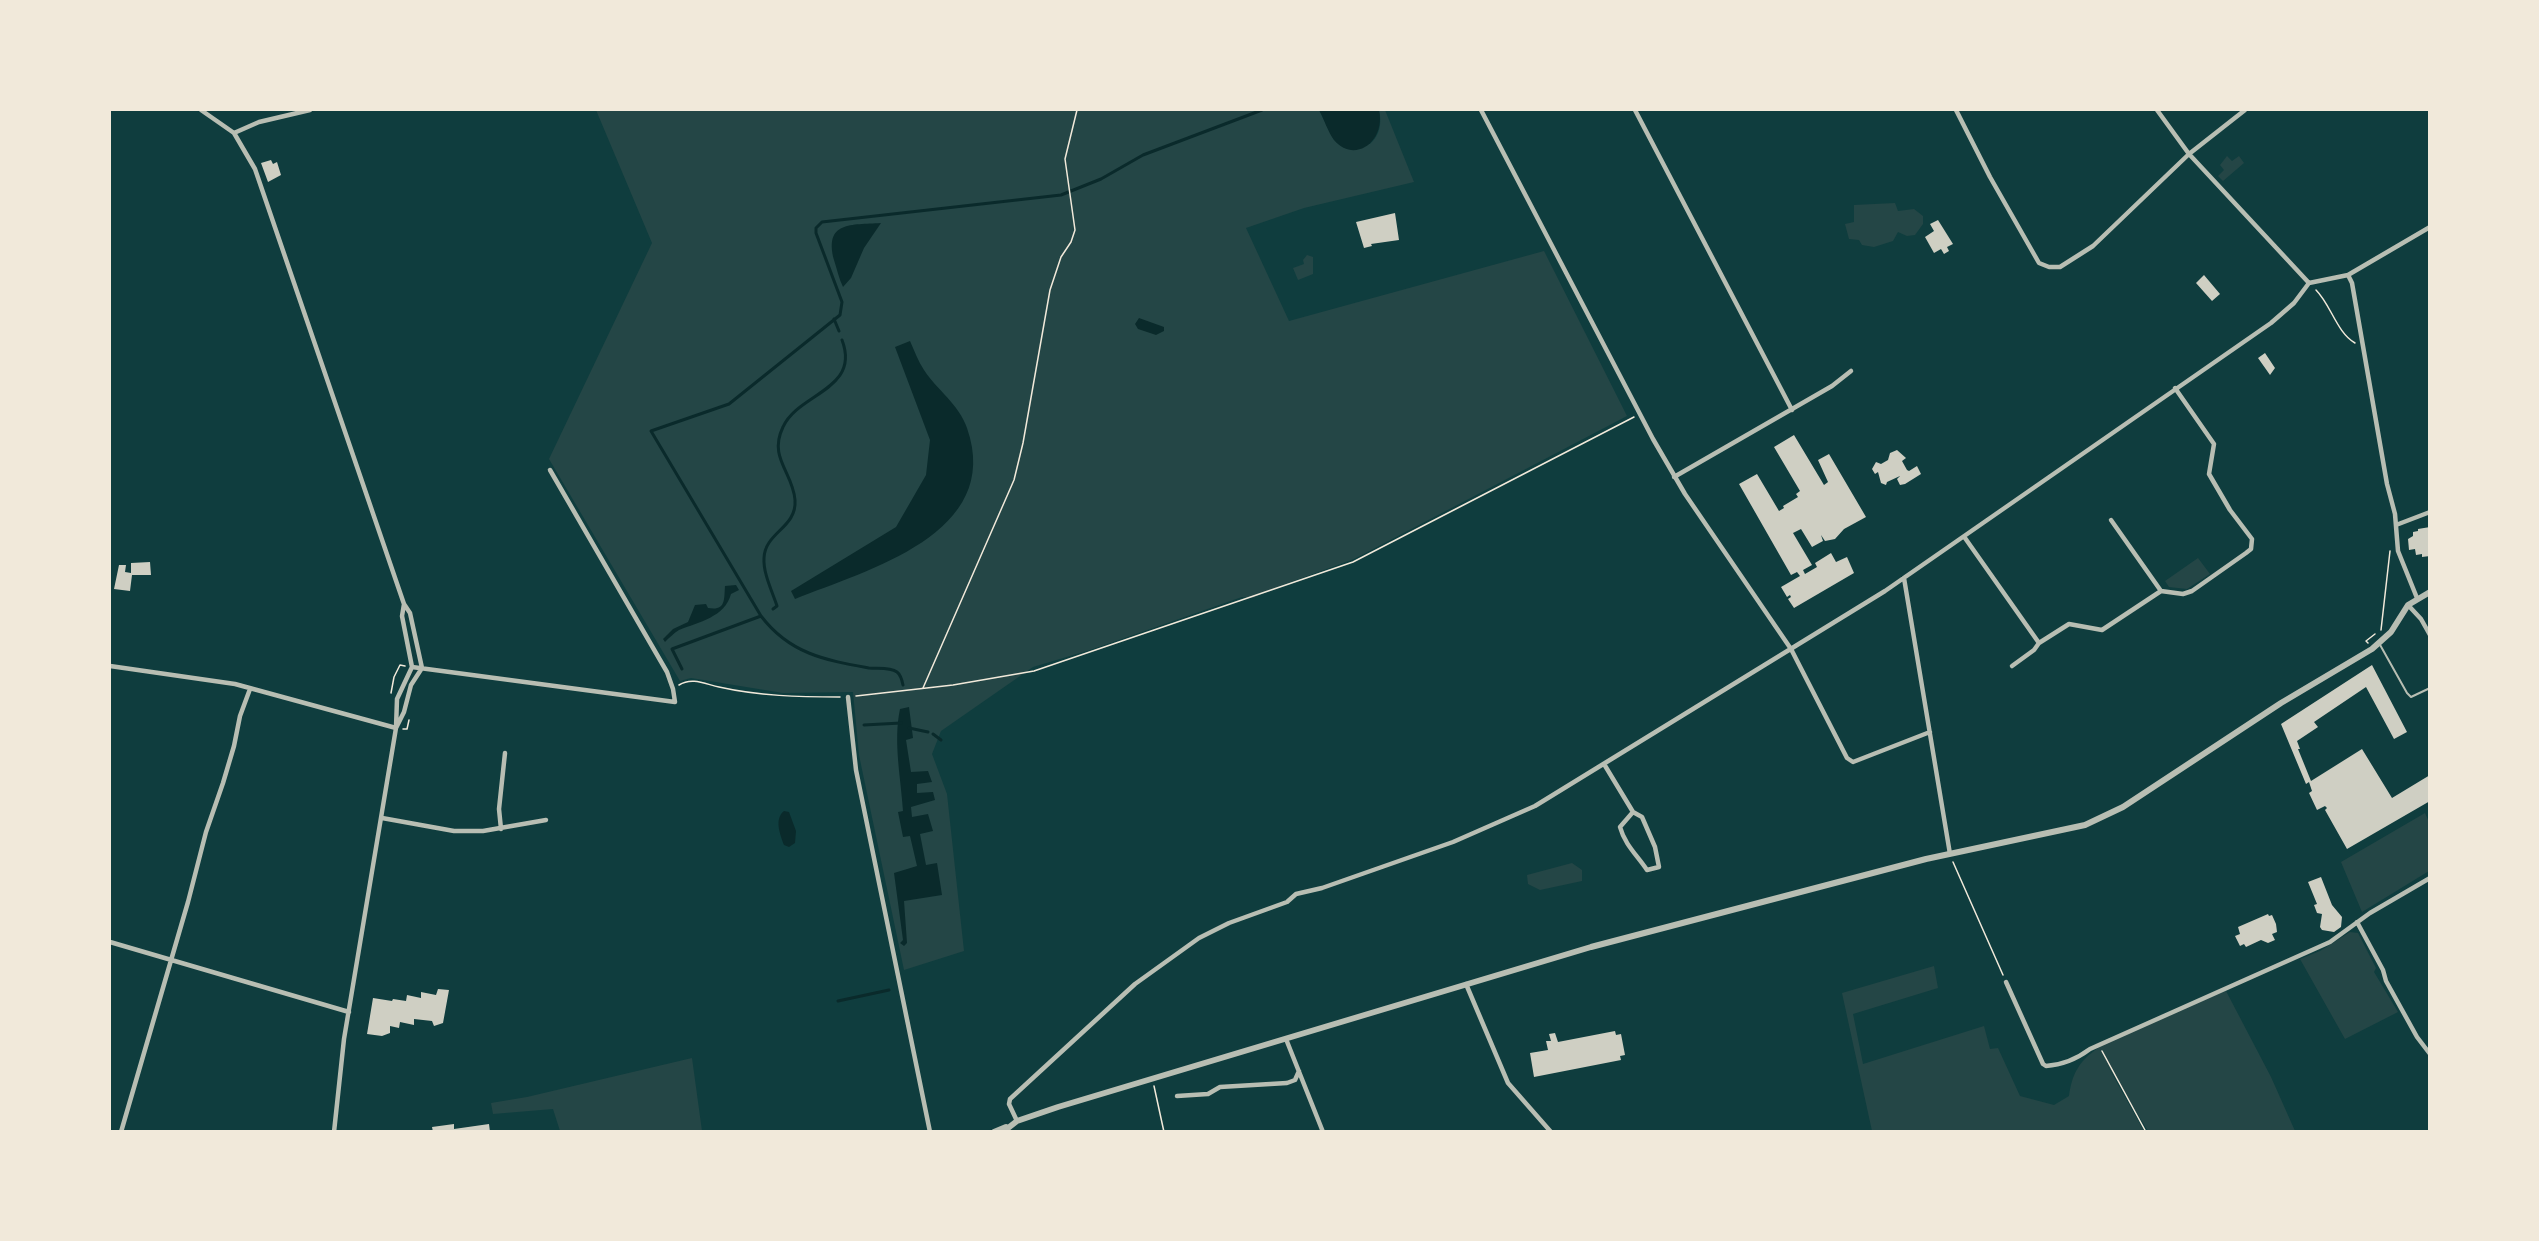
<!DOCTYPE html>
<style>
body{margin:0}
#map{position:relative;width:2539px;height:1241px;overflow:hidden;background:#0f3d3e;font-family:Quicksand,sans-serif}
canvas{display:block}
.frame{position:absolute;inset:0;border:111px solid #f1e9da;pointer-events:none}
</style>
<div id="map">
<canvas width="2539" height="1241"></canvas>
<div class="frame"></div>
</div>
<script>
const c = document.querySelector('canvas').getContext('2d');
c.lineJoin = 'round';
function paint(path, color) { c.fillStyle = color; c.fill(path, 'evenodd'); }
function stroke(path, color, width, dash) { c.strokeStyle = color; c.lineWidth = width; c.lineCap = dash ? 'butt' : 'round'; c.setLineDash(dash || []); c.stroke(path); }
paint(new Path2D(`
 M596,110H1319L1334,140L1370,144C1380,135 1382,123 1379,110H1385L1414,182L1304,208L1246,228L1289,321L1544,251L1627,416L1354,559L1269,590L1253,598L1242,597L1090,650L1033,667L941,731L932,754L947,794L964,951L904,970L859,755L853,692L783,693L691,678L680,681L549,459L652,243Z
 M2227,156L2232,161L2239,156L2244,163L2223,181L2218,176L2224,170L2220,165Z
 M1895,203L1898,211L1914,209L1923,216V224L1915,235L1907,236L1898,232L1893,241L1874,247L1862,245L1859,240L1849,239L1845,224L1854,222V205Z
 M1307,255L1313,257V274L1298,280L1293,268L1304,264L1303,260Z
 M2198,558L2210,574L2187,589L2169,587L2165,581Z
 M2425,813L2429,822V871L2362,912L2341,862Z
 M1572,863L1582,870V881L1540,890L1528,884L1527,875Z
 M2350,932L2358,933L2376,968L2374,972L2398,1012L2345,1039L2300,959L2320,951Z
 M1934,966L1938,988L1853,1014L1863,1064L1984,1026L1990,1049L1998,1048L2020,1096L2054,1105L2069,1096C2072,1074 2079,1061 2098,1048L2095,1044L2226,991L2271,1077L2295,1131H2148L2106,1063L2144,1131H1872L1842,993Z
 M692,1058L702,1131H560L553,1109L493,1114L491,1103L527,1097Z`), '#244646');
paint(new Path2D(`
 M1319,110H1379C1386,142 1354,164 1334,140C1328,132 1324,119 1319,110Z
 M881,223L864,248L851,278L843,287C839,279 837,269 834,260C824,221 851,225 881,223Z
 M1139,318L1164,327V331L1156,335L1138,329L1135,324Z
 M910,341C914,350 918,361 924,370C937,390 959,404 967,428C1004,534 867,570 795,599L791,591L896,527L926,475L930,440L895,347Z
 M736,585L739,590L731,594C725,617 699,622 679,630C674,633 669,638 665,642L663,639L673,629L688,622L695,605L706,604L708,608C726,611 724,600 725,586Z
 M909,707L913,738L906,740L911,772L928,771L932,782L917,784V793L933,792L935,800L911,807L912,817L928,814L933,831L920,834L926,865L937,863L942,895L904,901L907,943L904,946L900,943L903,940L894,873L917,866L910,836L903,837L898,812L903,811C901,778 893,742 900,709Z
 M784,811L789,812L796,831L795,843L789,847L784,845C780,834 774,819 784,811Z`), '#0a2a2b');
stroke(new Path2D(`
 M834,319L839,331
 M773,609L777,606C772,591 763,573 764,558C765,532 797,528 795,500C793,472 768,458 783,427C798,393 861,390 842,340
 M761,616L651,431L729,404L840,315L842,302L816,233V228L822,222L1061,195L1101,179L1143,155L1262,110
 M682,669L672,649L761,616C790,654 825,660 869,668C877,669 890,667 897,672C901,675 902,680 903,685
 M864,725L901,723
 M909,728L928,732
 M933,734L941,740
 M838,1001L889,990`), '#0a2a2b', 3);
paint(new Path2D(`
 M271,160L273,164L277,162L281,175L268,182L261,163Z
 M1395,213L1399,240L1371,244L1372,246L1364,248L1356,222Z
 M1938,220L1953,244L1947,247L1949,251L1944,254L1941,249L1934,253L1925,237L1934,231L1930,224Z
 M2204,275L2220,294L2212,301L2196,283Z
 M2265,353L2275,368L2270,375L2258,358Z
 M1794,435L1824,485L1828,482L1818,460L1829,454L1866,517L1844,529L1835,539L1825,541L1821,535L1823,541L1812,547L1801,529L1793,533L1812,565L1803,570L1805,574L1817,567L1815,563L1831,553L1836,562L1847,557L1854,573L1794,608L1788,599L1791,597L1790,595L1787,597L1781,587L1800,576L1797,572L1791,575L1739,484L1757,474L1779,511L1784,508L1783,506L1798,497L1796,494L1800,491L1774,447Z
 M1897,450L1906,458L1902,461L1907,470L1909,471L1917,466L1921,474L1905,484L1900,485L1897,479L1900,476L1887,482L1886,485L1881,483L1878,472L1875,474L1872,469L1876,462L1881,464L1888,460L1890,453Z
 M2430,527V556L2422,557V554L2416,555L2415,549L2409,550L2408,539L2413,536V532L2418,531V529Z
 M150,562L151,575H132L130,591L114,589L119,565H126L125,572L131,573V563Z
 M2372,665L2407,732L2394,739L2366,687L2314,722L2318,727L2297,741L2300,749H2298L2311,781L2362,749L2392,798L2430,775V801L2347,849L2325,810L2327,808L2325,806L2317,810L2309,793L2312,791L2309,782L2306,784L2281,724Z
 M2321,877L2332,905L2342,917L2341,927L2334,932L2322,930L2320,927L2322,914L2317,913L2314,905L2317,904L2308,882Z
 M2268,914L2269,916L2272,915L2276,924L2277,932L2272,934L2275,940L2268,943L2261,940L2246,947L2244,944L2240,946L2235,936L2240,934L2238,927Z
 M438,989L449,990L443,1023L434,1026L432,1021L414,1019V1025L400,1022L399,1028L390,1026V1033L382,1036L367,1034L373,998L392,1001L393,999L406,1001L407,995L421,998V992L436,995Z
 M1615,1031L1616,1035L1621,1034L1625,1055L1620,1056L1621,1060L1534,1077L1530,1053L1548,1050L1546,1041H1551L1549,1034L1555,1033L1558,1042Z
 M454,1124V1129L489,1124L490,1132H433L432,1127Z`), '#cfcfc3');
stroke(new Path2D(`
 M2316,290C2331,305 2337,333 2355,343
 M2381,630L2390,551
 M2368,643L2366,641L2375,634
 M679,685C692,677 705,684 719,687C759,696 799,697 840,697
 M923,688L1014,480L1023,443L1050,290L1061,257L1071,242L1075,230L1065,159L1077,110
 M391,693L394,677L400,665L405,666
 M856,696L953,685L1034,671L1353,562L1634,417
 M403,729H407L409,720
 M1953,862L2003,975
 M2102,1051L2146,1132
 M1154,1086L1164,1132`), '#f1e9da', 1.5);
stroke(new Path2D(`
 M2379,643L2407,693L2411,697L2430,688`), '#b8beb3', 2);
stroke(new Path2D(`
 M201,110L234,133L255,169L404,604L410,613L422,668L411,685L404,712L396,728
 M1481,110L1653,439L1685,494L1791,649L1847,758L1853,762L1930,732
 M1635,110L1792,410
 M1956,110L1990,177L2039,263L2049,267H2060L2093,246L2189,154L2245,110
 M2157,110L2189,154L2309,283
 M234,133L259,122L310,110
 M2348,275L2352,283L2387,484L2395,514L2398,551L2417,598
 M2309,283L2348,275L2430,227
 M1674,477L1832,386L1851,371
 M2111,520L2161,591
 M2396,525L2430,512
 M1965,538L2039,643L2069,624L2102,630L2161,591L2183,594L2192,591L2246,553L2251,549L2252,539L2230,510L2209,474L2214,444L2175,388
 M1904,578L1950,854
 M2408,605L2421,619L2430,635
 M110,666L235,684L396,728
 M2012,666L2034,650L2039,643
 M412,667L675,702L673,689L667,672L550,470
 M848,697L856,770L930,1132
 M1604,764L1633,812L1642,817L1655,847L1659,867L1647,870C1637,855 1625,845 1620,827L1633,812
 M382,818L454,831H483L546,820
 M501,829L499,809L505,753
 M2357,922L2383,970L2386,981L2417,1037L2430,1054
 M110,942L349,1012
 M2006,982L2043,1064L2046,1066C2062,1065 2078,1058 2090,1049L2330,942L2370,913L2430,878
 M1466,984L1508,1083L1551,1132
 M1286,1039L1323,1132
 M1177,1096L1208,1094L1220,1087L1287,1083L1295,1080L1299,1071
 M1017,1121L1009,1104L1010,1099L1135,984L1199,938L1229,923L1287,902L1296,894L1322,888L1453,842L1535,806L1885,591L2271,323L2294,303L2309,283
 M121,1132L188,902L206,832L223,783L234,746L240,716L250,689
 M334,1132L344,1039L396,728L397,699L412,667L402,616L404,604`), '#b8beb3', 4.5);
stroke(new Path2D(`
 M994,1132L1006,1127
 M1003,1132L1017,1121L1058,1107L1591,947L1926,859L2085,825L2123,807L2281,703L2372,649L2391,632L2408,605L2430,592`), '#b8beb3', 6);
</script>
